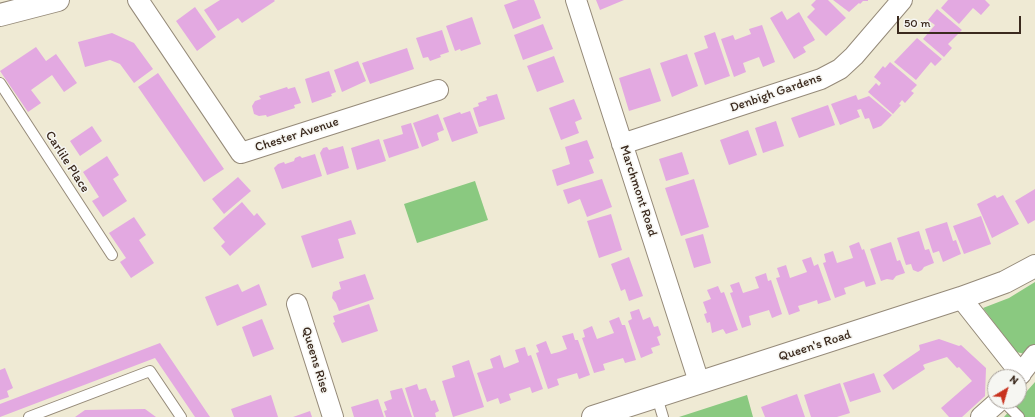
<!DOCTYPE html>
<style>
body{margin:0}
#map{position:relative;width:1035px;height:417px;overflow:hidden;background:#efead4;font-family:Itim,sans-serif}
canvas{display:block}
.north{position:absolute;left:987px;top:369px;width:40px;height:40px;box-sizing:border-box;background:#f6f6f2;border:1px solid #aba49d;border-radius:50%;rotate:38deg;font-size:11px;font-weight:700;line-height:16px;text-align:center;color:#3b2a1e}
.north::after{content:'';display:block;margin:auto;width:14px;height:18px;background:#c8321e;clip-path:polygon(50% 0,100% 100%,50% 72%,0 100%)}
.scale{position:absolute;left:897px;top:16px;width:124px;height:18px;box-sizing:border-box;border:2px solid #3b2a1e;border-top:0;padding-left:5px;font-size:12px;line-height:14px;white-space:nowrap;color:#3b2a1e;-webkit-text-stroke:3px #f6f6f2;paint-order:stroke}
</style>
<div id="map">
<canvas width="1035" height="417"></canvas>
<div class="north">N</div>
<div class="scale">50 m</div>
</div>
<script>
const c = document.querySelector('canvas').getContext('2d');
c.lineJoin = 'round';
function paint(path, color) { c.fillStyle = color; c.fill(path, 'evenodd'); }
function stroke(path, color, width, dash) { c.strokeStyle = color; c.lineWidth = width; c.lineCap = dash ? 'butt' : 'round'; c.setLineDash(dash || []); c.stroke(path); }
function write(font, color, halo, rows, align = 'center') {
  c.font = font + ' Itim,sans-serif'; c.lineWidth = 3; c.setLineDash([]); c.textBaseline = 'middle'; c.strokeStyle = halo; c.fillStyle = color; for (const [text, x, y, turn = 0] of rows) {
    c.save(); c.translate(x, y); c.rotate((+turn || 0) * Math.PI / 180); c.textAlign = isNaN(turn) ? turn : align; if (halo) c.strokeText(text, 0, 0); c.fillText(text, 0, 0); c.restore();
  }
}
paint(new Path2D(`
 M475,181L488,220L417,243L404,204Z
 M1035,282V348L1030,355L1016,352L983,308L1009,298Z
 M1035,382V417H1004Z
 M747,395L753,417H679Z`), '#8ac980');
paint(new Path2D(`
 M220,0H274L275,1L242,23L238,18L218,31L204,10Z
 M518,0H534L541,18L513,29L504,5Z
 M596,0H624L600,10Z
 M816,0H828L846,18L826,36L807,17L815,9L811,5Z
 M833,0H868V1H863L860,4L859,3L849,12Z
 M948,0H985L990,5L981,15L973,8L959,24L941,8Z
 M195,7L216,37L197,51L176,21Z
 M937,9L962,30L948,44L952,48L944,57L923,39L935,25L928,20Z
 M782,11L787,20L799,12L815,40L803,47L806,52L794,59L770,18Z
 M472,17L481,44L461,51L460,49L455,51L446,26Z
 M543,24L553,49L523,60L514,35Z
 M762,25L775,62L763,67L759,57L743,63L746,72L734,77L721,39L733,35L735,40L751,34L749,29Z
 M442,30L449,52L440,55L441,57L430,61L428,57L423,58L416,38Z
 M715,32L730,76L705,85L694,53L708,48L704,36Z
 M112,33L134,43L153,69L134,83L120,64L110,60L85,67L78,42Z
 M917,38L942,59L935,66L931,62L916,80L894,62Z
 M36,47L46,61L56,54L77,83L64,92L52,75L31,90L41,103L28,112L0,71Z
 M407,48L414,69L370,84L362,63Z
 M687,54L698,86L672,97L660,63Z
 M554,56L564,82L537,92L527,66Z
 M358,61L366,81L342,92L334,70Z
 M890,62L917,85L911,91L914,93L905,103L902,100L899,104L901,105L893,114L868,92L876,83L879,86L881,83L874,77L883,66L885,68Z
 M650,68L661,101L629,111L619,78Z
 M329,71L336,92L331,94L332,96L312,103L305,79Z
 M158,73L224,169L204,182L138,87Z
 M287,87L288,89L295,87L301,103L294,105L295,108L267,117L266,115L259,116L254,114L252,106L255,101L261,99L259,96Z
 M497,94L505,119L479,127L473,108L479,106L478,103L487,100L486,97Z
 M856,95L858,100L869,96L892,115L881,126L873,129L869,118L865,119L861,109L857,110L860,117L840,125L831,104Z
 M574,99L582,119L575,122L579,133L561,140L549,108Z
 M828,105L835,125L799,138L791,118Z
 M470,111L478,133L452,142L443,118L460,112L461,114Z
 M438,114L444,130L437,133L439,140L422,147L413,123Z
 M776,121L784,146L763,153L755,128Z
 M411,123L419,148L389,158L383,140L403,134L401,126Z
 M92,126L102,141L80,156L70,141Z
 M748,130L757,155L729,165L720,140Z
 M379,139L386,161L357,170L351,148Z
 M587,140L594,158L589,160L594,173L557,186L552,170L570,164L565,147Z
 M343,146L349,168L327,175L320,153L323,148L327,147L329,150Z
 M682,152L689,174L666,181L659,159Z
 M315,154L322,176L282,189L274,168L278,164L284,162L285,164L294,161L295,158L300,156L302,158Z
 M107,156L119,175L113,179L127,201L103,217L92,201L99,197L83,172Z
 M238,177L251,191L224,214L212,199Z
 M602,179L612,207L587,217L580,199L568,204L563,190Z
 M694,179L709,227L681,236L665,188Z
 M1035,189V220L1028,224L1015,201Z
 M995,195L997,198L1003,195L1019,224L992,238L977,204Z
 M242,202L254,216L257,213L266,224L230,256L221,246L225,242L213,228Z
 M611,214L622,250L599,258L587,221Z
 M981,216L991,244L964,254L953,226Z
 M134,217L146,235L139,240L154,263L131,278L120,262L126,258L109,233Z
 M351,220L356,234L338,239L344,258L312,268L301,236Z
 M947,222L953,241L956,240L961,254L943,262L939,251L933,253L925,229Z
 M919,231L925,250L929,249L934,263L924,267L922,270L918,272L913,270L911,264L906,265L897,238Z
 M703,234L711,263L694,268L685,239Z
 M859,242L862,250L864,249L876,284L866,287L864,281L853,285L844,288L846,294L835,298L823,263L826,262L824,254L833,251L837,263L853,258L849,246Z
 M891,242L897,261L900,260L905,273L896,276L893,280L887,279L881,281L870,249Z
 M629,257L643,296L629,301L625,289L621,291L611,264Z
 M811,257L814,266L818,264L831,300L818,304L817,300L808,303L798,306L800,311L789,315L776,278L780,277L777,268L786,265L790,278L807,272L802,260Z
 M766,273L768,281L771,280L782,314L772,318L769,310L749,316L751,325L742,328L730,293L733,292L730,285L739,282L743,293L759,288L755,277Z
 M365,274L374,299L339,311L336,303L332,298L333,292L341,289L339,282Z
 M238,284L242,292L259,284L267,305L217,326L205,297Z
 M718,286L721,293L724,292L738,330L726,334L723,329L712,333L710,322L707,323L704,314L707,313L703,302L711,299L707,290Z
 M369,304L378,331L342,343L333,323L335,322L333,316Z
 M639,309L643,320L650,317L654,327L658,326L661,335L657,337L660,345L651,348L653,353L641,358L628,321L632,319L630,312Z
 M619,317L622,325H625L636,360L625,363L623,358L603,364L605,370L594,373L582,338L585,337L583,330L592,326L597,339L614,333L609,321Z
 M262,319L274,349L253,357L242,327Z
 M573,333L575,340H578L590,375L579,379L577,373L557,379L559,385L548,389L536,353L539,352L536,345L546,341L551,354L559,352L567,349L562,336Z
 M939,339L959,346L961,345L986,368L985,396L962,417H949L941,408L972,381L959,367L957,368L947,357L925,364L923,365L925,369L893,390L883,375L920,350L919,345Z
 M160,343L210,417H195L155,358L0,417V404Z
 M525,347L528,356L531,355L543,389L532,393L530,387L509,394L511,400L500,404L498,398L487,402L477,373L493,368L490,359L500,355L504,368L519,362L515,350Z
 M469,360L484,407L453,417L442,381L455,377L452,366Z
 M5,368L13,388L7,391L9,397L0,400V370Z
 M874,373L881,392L850,402L843,383Z
 M840,383L850,413L837,417H811L804,395Z
 M417,384L419,390L426,388L431,401L435,400L439,411L435,413L436,417H414L405,388Z
 M402,388L412,417H386L384,411L387,410L384,402L392,399L390,391Z
 M797,394L805,417H765L761,407Z
 M271,395L278,417H234L231,409Z
 M378,399L384,417H354L351,407Z
 M145,409L156,417H75L85,410Z
 M310,411L312,417H293Z`), '#e3a9e1');
const lane = new Path2D(`
 M0,83L112,255
 M657,397L663,417
 M1003,401L1019,417
 M29,417L150,371L181,417`);
const street = new Path2D(`
 M138,0L241,153L438,90
 M576,0L699,382
 M622,144L821,79L840,69L854,56L902,0
 M961,298L1021,374
 M297,304L333,417
 M1018,377L1035,355
 M981,417L999,401`);
const secondary = new Path2D(`
 M0,15L58,0
 M593,417L961,298L1005,282L1035,266`);
stroke(lane, '#958a79', 12);
stroke(street, '#958a79', 22);
stroke(secondary, '#958a79', 24);
stroke(lane, '#fff', 10);
stroke(street, '#fff', 20);
stroke(secondary, '#fff', 22);
write('13px', '#3b2a1e', '#f6f6f2', [
 ["Denbigh Gardens",776,93,-19],
 ["Chester Avenue",297,135,-18],
 ["Carlile Place",67,162,57],
 ["Marchmont Road",638,191,72],
 ["Queen's Road",815,346,-18],
 ["Queens Rise",315,360,73]
]);
</script>
